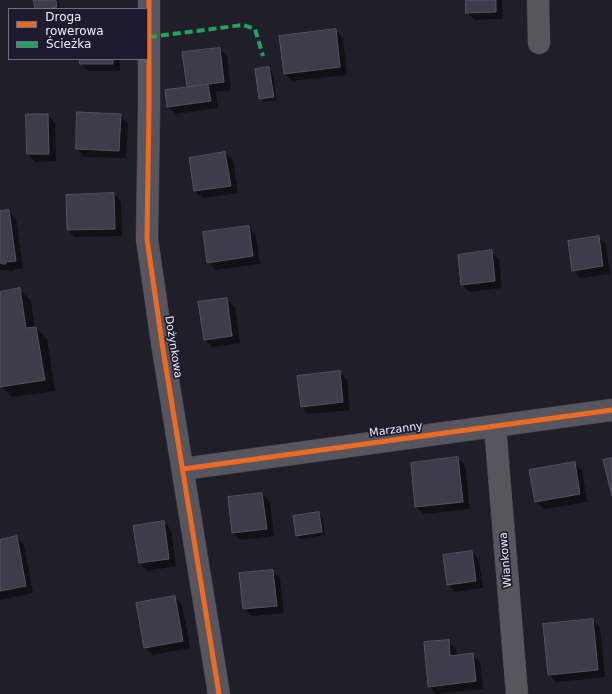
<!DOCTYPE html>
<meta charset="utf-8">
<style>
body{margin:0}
#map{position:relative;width:612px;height:694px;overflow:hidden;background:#201f29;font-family:"DejaVu Sans",sans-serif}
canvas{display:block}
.legend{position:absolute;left:8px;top:8px;width:140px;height:52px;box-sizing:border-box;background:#1d1b2d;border:1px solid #716f7f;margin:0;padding:5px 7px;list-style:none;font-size:12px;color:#efeefb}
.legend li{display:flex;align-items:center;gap:8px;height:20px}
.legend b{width:20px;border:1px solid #716f7f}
</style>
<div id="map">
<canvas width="612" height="694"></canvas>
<ul class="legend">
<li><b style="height:5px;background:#ed6a23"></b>Droga rowerowa</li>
<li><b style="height:5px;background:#20a55d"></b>Ścieżka</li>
</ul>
</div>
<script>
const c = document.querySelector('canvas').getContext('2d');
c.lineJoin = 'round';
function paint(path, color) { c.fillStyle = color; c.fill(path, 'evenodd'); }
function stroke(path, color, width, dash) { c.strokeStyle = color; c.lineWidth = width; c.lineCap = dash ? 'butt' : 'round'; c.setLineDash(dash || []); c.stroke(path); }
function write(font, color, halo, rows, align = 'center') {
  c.font = font + ' "DejaVu Sans",sans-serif'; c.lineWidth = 3.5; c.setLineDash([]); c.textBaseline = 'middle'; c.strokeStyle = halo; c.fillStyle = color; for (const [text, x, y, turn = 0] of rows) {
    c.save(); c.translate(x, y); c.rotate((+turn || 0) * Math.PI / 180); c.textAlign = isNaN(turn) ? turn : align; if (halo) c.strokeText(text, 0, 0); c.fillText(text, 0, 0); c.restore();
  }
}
paint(new Path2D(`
 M35,0H58L60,9H36Z
 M467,0H502L503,19L475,20L467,13Z
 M335,30L343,38L347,75L292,81L285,74Z
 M219,49L227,56L231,90L216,92L218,108L176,114L168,106L188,88L183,53Z
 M81,59H120V71H88L81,64Z
 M269,68L272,72L277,100L264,102L260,98Z
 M78,113L120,115L128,123L126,158L84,157L77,149Z
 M48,115L55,123L56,161L35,162L28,154Z
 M225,153L233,160L238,193L203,198L195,191Z
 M114,194L121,202L122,236L75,237L68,230Z
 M9,211L16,219L23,268L12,270L13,271H10L9,270L0,271V212Z
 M249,227L256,235L260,264L216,270L208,262Z
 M598,237L606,245L610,274L581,278L573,270Z
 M491,252L499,259L502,288L470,292L462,285Z
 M20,290L31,301L35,328H36L47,339L55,391L12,397L1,386L0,378V293Z
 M227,299L235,307L240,343L212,347L205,339Z
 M340,372L347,380L350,410L309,414L302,407Z
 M458,458L465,466L470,509L424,514L416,507Z
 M574,463L582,470L587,502L544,509L536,502Z
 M262,494L270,502L274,536L241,540L233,533Z
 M318,513L322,517L325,535L301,539L297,536Z
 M164,522L171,530L176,566L147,571L140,563L134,527Z
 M16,538L24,545L33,593L0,600V541Z
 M472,552L479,560L483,588L455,592L448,584Z
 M272,571L280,578L284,613L252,616L244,609Z
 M174,597L182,605L190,648L153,655L145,647Z
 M593,620L600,628L605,677L556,682L549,674Z
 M448,641L456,649L457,656L472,654L480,662L483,689L436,694L429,686Z`), '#0007');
const building = new Path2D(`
 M34,0H56L57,7L46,9H35Z
 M466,0H496V12L466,13Z
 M336,29L340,67L284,74L279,36Z
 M220,48L224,82L187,87L182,52Z
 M80,59H113V64H80Z
 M269,67L274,97L259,99L255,69Z
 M208,85L211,101L167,107L165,90Z
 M77,112L121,114L119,151L76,149Z
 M26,114H48L49,154H27Z
 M225,152L231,186L194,191L189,158Z
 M114,193L115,229L67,230L66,195Z
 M9,210L16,261L5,262L6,264H2V263H0V211Z
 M249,226L253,256L207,263L203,232Z
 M599,236L603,266L572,271L568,241Z
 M492,250L495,281L461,285L458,255Z
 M20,288L26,328L36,327L45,380L0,387V292Z
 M227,298L232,336L204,340L198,302Z
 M340,371L343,402L301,407L297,376Z
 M458,457L463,502L415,507L411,463Z
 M612,458V496L603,460Z
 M575,462L580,494L535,502L529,470Z
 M262,493L267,529L232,533L228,497Z
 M319,512L322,532L296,536L293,516Z
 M164,521L169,559L139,563L133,526Z
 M17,536L26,586L0,591V540Z
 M472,551L476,581L447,585L443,555Z
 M273,570L277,606L243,609L239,573Z
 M175,596L183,641L144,648L136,603Z
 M593,619L598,670L548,675L543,624Z
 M449,640L450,656L473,653L476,681L428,687L424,642Z`);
paint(building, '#3e3c4b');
stroke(building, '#54535c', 1);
const street = new Path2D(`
 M149,0V107L147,239L162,343L219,694
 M538,0L539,43
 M495,426L517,694
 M183,469L612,410`);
stroke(street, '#3b3a43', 23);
stroke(street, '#57565f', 22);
stroke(new Path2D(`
 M149,37L243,25L255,29L263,56`), '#20a55d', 4, [8, 4]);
stroke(new Path2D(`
 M149,0V107L147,239L162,343L219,694
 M183,469L612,410`), '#ed6a23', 5);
write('11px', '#efeefb', '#1d1b2d', [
 ["Dożynkowa",173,347,81],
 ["Marzanny",396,430,-8],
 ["Wiankowa",506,560,-95]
]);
</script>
